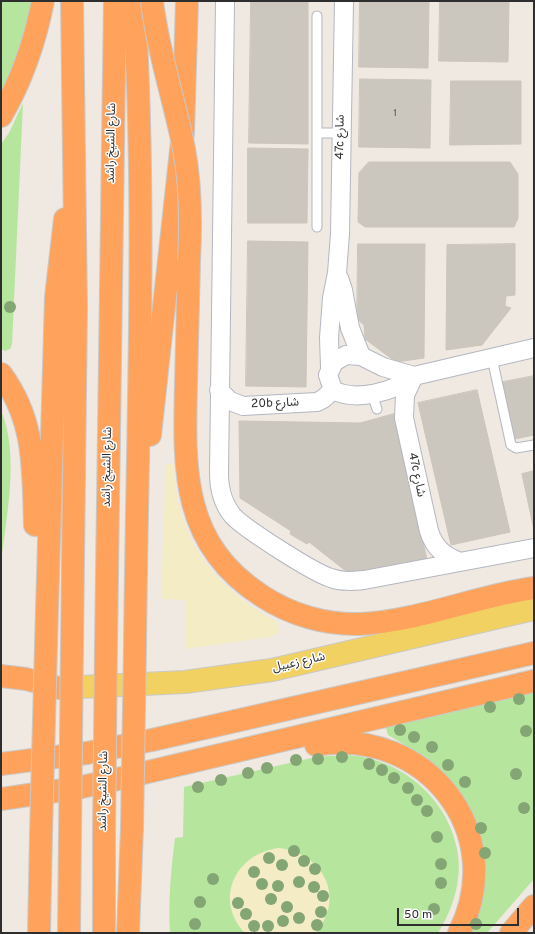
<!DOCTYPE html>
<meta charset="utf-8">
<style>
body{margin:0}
#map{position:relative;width:535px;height:934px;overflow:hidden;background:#efe9e1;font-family:Overpass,sans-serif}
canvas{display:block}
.frame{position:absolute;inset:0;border:2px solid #2e2e2e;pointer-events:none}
.scale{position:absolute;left:397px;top:908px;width:122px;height:18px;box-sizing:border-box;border:2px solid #2e2e2e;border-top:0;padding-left:5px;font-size:12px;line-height:14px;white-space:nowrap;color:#2e2e2e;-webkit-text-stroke:3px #fff;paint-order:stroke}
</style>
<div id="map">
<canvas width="535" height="934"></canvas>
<div class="frame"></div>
<div class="scale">50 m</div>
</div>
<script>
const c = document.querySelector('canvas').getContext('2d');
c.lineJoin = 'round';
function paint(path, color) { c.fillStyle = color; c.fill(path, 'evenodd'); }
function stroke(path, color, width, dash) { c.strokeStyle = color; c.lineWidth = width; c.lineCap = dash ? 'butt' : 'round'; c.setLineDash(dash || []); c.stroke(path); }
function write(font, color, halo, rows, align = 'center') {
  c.font = font + ' Overpass,"Noto Sans Arabic",sans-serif'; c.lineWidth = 3; c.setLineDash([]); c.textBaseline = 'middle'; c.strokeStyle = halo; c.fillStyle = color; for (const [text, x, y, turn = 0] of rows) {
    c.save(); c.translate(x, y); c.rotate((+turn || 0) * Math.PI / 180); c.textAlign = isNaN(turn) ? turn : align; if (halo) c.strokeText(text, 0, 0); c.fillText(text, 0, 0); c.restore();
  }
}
paint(new Path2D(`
 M1,1H34L32,16L1,100Z
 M23,103L12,344L10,349L5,351L1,349V144L9,133Z
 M1,410C20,456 6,516 1,564Z
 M534,689V879L487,933H463L474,906L455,789L427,758L388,735L386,728L389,725Z
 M344,755C397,756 447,796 457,849C463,878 453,909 438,933H170C168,902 171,870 175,838L183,837L184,787L316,757Z`), '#b6e59e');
paint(new Path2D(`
 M166,464H174C175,539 213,586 277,622L279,633L269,637L186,649L185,600L161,599Z
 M279,848C323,853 347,898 315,933H245C213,899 236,853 279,848Z`), '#f3ecc5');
const building = new Path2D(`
 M251,1H308V144L249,143Z
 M360,1H429L428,68L359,67Z
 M440,1H509L508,62L439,61Z
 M360,79L431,80L430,148L359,147Z
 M451,81H521V144L450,145Z
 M248,148L308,149L307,223H248Z
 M369,162H510L518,174V218L514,227H365L358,222L359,173Z
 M248,241L308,242L306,387L246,386Z
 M358,244H425L424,358L396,362L365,339L364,325L357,319Z
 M515,244V295L506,296L505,306L511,308L482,345L446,350L447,245Z
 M534,376V435L510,440L498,383Z
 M477,390L510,532L451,545L418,403Z
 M394,414L428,564L356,579L309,542L307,544L290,534L291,531L240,498L239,421L360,423Z
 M534,471V530L522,474Z`);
paint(building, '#cbc7bf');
stroke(building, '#cbc5ba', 1);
const lane = new Path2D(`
 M317,16V227
 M318,133H341
 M492,358L511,445L516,448L534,445
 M372,394L377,409`);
const street = new Path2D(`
 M225,1L219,473C219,489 223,504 233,516C245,529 314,573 331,578C342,582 353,581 364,580L534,548
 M339,278L343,290L350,328L361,356
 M346,355L361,356L383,367L414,376C394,392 356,402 333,390L328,375L334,362Z
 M330,367L329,338L332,298L337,273L340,234L344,1
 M219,390L230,401L243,406L317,402L323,399L333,390
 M458,561C443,555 434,547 429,531L404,418L405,395L414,376L534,348`);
const primary = new Path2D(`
 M59,688L185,682L272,670L534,609`);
const highway = new Path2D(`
 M72,1L76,307L72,645
 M134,1C147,216 137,432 135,647
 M1,116C22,80 35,42 43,1
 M189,261C188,302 187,343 186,384C184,469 181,544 262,596C291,615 326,625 360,624C420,621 476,596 534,588
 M1,374C36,421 33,469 35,525
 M150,435L183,132L187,1
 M46,645L56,297L65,219
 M106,646L115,1
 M1,676L26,679L59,688
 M316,745C425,726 510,832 459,933
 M1,764L87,753L152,740L534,653
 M1,799L77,788L118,779L534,681
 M39,933L41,834
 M69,933L70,834
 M104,933V835
 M128,933L132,828
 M511,933L534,906`);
stroke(lane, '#b4b7c1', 11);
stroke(street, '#b4b7c1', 20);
stroke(primary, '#c9c9c9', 24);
stroke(highway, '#c9c9c9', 24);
stroke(lane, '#fff', 9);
stroke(street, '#fff', 18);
stroke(primary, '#f2d163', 22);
stroke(highway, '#ffa35c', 22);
const highwayBridge = new Path2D(`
 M152,1C158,52 174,99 184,149C191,186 191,224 189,261
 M132,828L135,647
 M41,834L46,645
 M70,834L72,645
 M104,835L106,646`);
stroke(highwayBridge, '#c9c9c9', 24, []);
stroke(highwayBridge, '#ffa35c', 22);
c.fillStyle = '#84a574';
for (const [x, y] of [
 [10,307],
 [519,699],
 [490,707],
 [400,730],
 [526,731],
 [414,737],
 [432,747],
 [342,757],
 [318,759],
 [296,760],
 [369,764],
 [448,765],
 [267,768],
 [382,770],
 [248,773],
 [516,774],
 [394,778],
 [221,780],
 [465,782],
 [198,787],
 [408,788],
 [417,800],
 [524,808],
 [427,811],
 [481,828],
 [437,837],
 [294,851],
 [485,853],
 [269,858],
 [304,861],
 [441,864],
 [282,865],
 [315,869],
 [254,872],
 [213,879],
 [299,882],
 [441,883],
 [262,884],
 [278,886],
 [314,887],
 [323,896],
 [271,899],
 [200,902],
 [238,903],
 [287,907],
 [434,909],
 [321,912],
 [246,914],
 [299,918],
 [283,921],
 [195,924],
 [476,924],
 [317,925],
 [254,926],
 [268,926]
]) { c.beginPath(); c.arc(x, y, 6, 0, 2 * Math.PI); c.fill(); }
write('10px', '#555452', null, [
 ["1",395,114]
]);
write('12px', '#2e2e2e', '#fff', [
 ["47c شارع",341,137,-89],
 ["شارع الشيخ راشد",112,143,-89],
 ["20b شارع",275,404,-2],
 ["شارع الشيخ راشد",108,467,-89],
 ["47c شارع",416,475,78],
 ["شارع زعبيل",299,663,-13],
 ["شارع الشيخ راشد",104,791,-89]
]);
</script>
